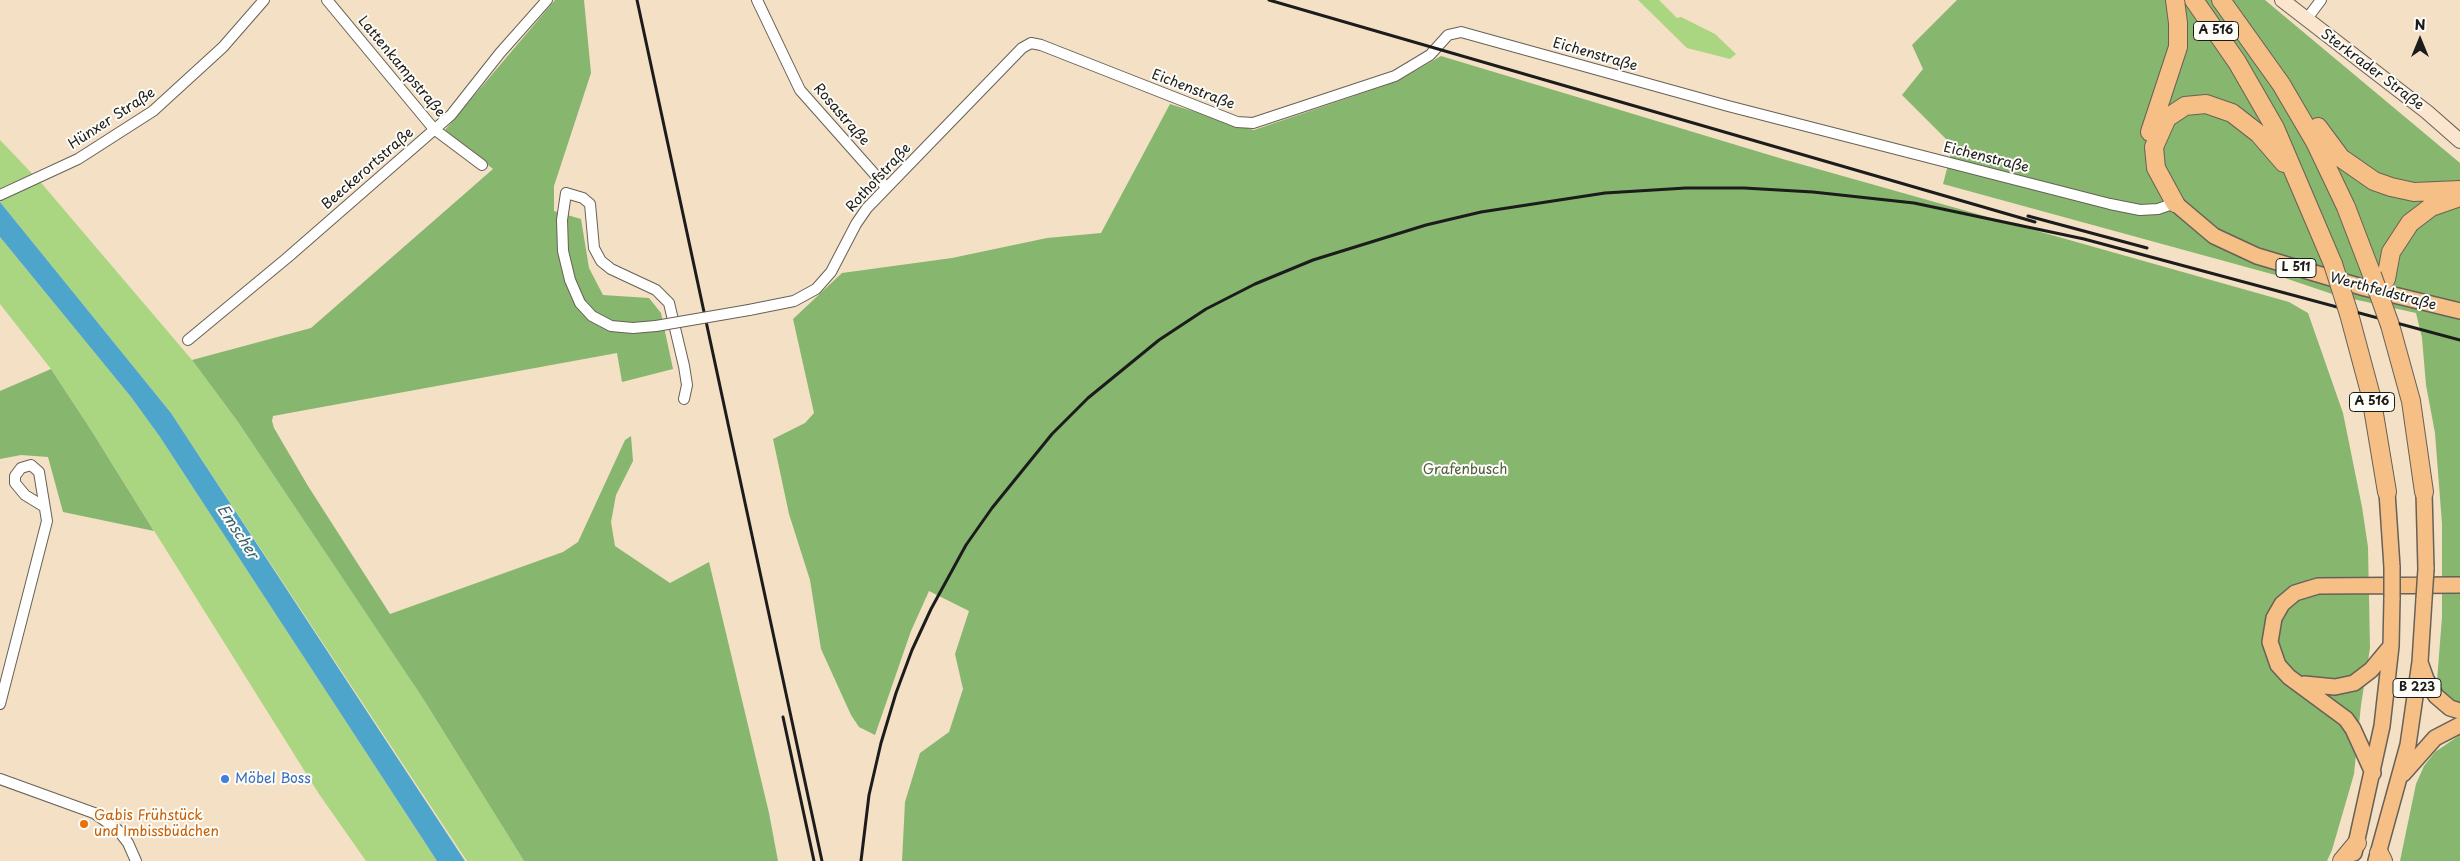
<!DOCTYPE html>
<meta charset="utf-8">
<style>
body{margin:0}
#map{position:relative;width:2460px;height:861px;overflow:hidden;background:#f3e0c5;font-family:"Playpen Sans",sans-serif}
canvas{display:block}
.north{position:absolute;left:2395px;top:15px;width:50px;height:50px;-webkit-text-stroke:4px #fdfcf7;paint-order:stroke;rotate:0deg;font-size:14px;font-weight:700;line-height:20px;text-align:center;color:#1c1c1c}
.north::after{content:'';display:block;margin:auto;width:18px;height:22px;background:#1c1c1c;clip-path:polygon(50% 0,100% 100%,50% 72%,0 100%)}
</style>
<div id="map">
<canvas width="2460" height="861"></canvas>
<div class="north">N</div>
</div>
<script>
const ctx = document.querySelector('canvas').getContext('2d');
ctx.lineJoin = 'round';
function paint(path, color) { ctx.fillStyle = color; ctx.fill(path, 'evenodd'); }
const toPath = rows => new Path2D(rows.map(r => 'M' + r).join(''));
function trace(path, color, width, dash) { ctx.strokeStyle = color; ctx.lineWidth = width; ctx.lineCap = dash ? 'butt' : 'round'; ctx.setLineDash(dash || []); ctx.stroke(path); }
function drawText(font, color, halo, rows, align = 'center') {
  ctx.font = font + ' "Playpen Sans",sans-serif'; ctx.lineWidth = 4; ctx.setLineDash([]); ctx.textBaseline = 'middle'; ctx.strokeStyle = halo; ctx.fillStyle = color; for (const [text, x, y, turn = 0] of rows) {
    ctx.save(); ctx.translate(x, y); ctx.rotate((+turn || 0) * Math.PI / 180); ctx.textAlign = isNaN(turn) ? turn : align; if (halo) ctx.strokeText(text, 0, 0); ctx.fillText(text, 0, 0); ctx.restore();
  }
}
paint(toPath([
 [1638,0,1659,0,1677,18,1681,17,1715,34,1736,54,1730,59,1687,48],
 [0,140,43,185,192,360,238,422,422,697,524,861,467,861,171,413,0,202],
 [0,237,131,397,160,437,437,861,366,861,319,794,91,430,51,369,0,304]
]), '#aad581');
paint(toPath([
 [555,0,584,0,591,73,554,186,554,211,581,219,589,268,603,295,649,298,661,313,673,369,622,382,617,353,273,416,272,421,274,428,308,486,390,614,563,552,578,542,625,440,631,436,633,461,616,495,611,522,615,546,670,583,709,562,769,813,778,861,524,861,422,697,238,422,192,360,311,328,493,169,445,130],
 [1957,0,2265,0,2460,163,2460,704,2446,698,2437,681,2442,617,2442,524,2435,433,2426,385,2422,338,2416,313,2335,295,2279,276,1943,184,1953,146,1902,95,1923,69,1912,45],
 [1441,56,1786,160,2289,302,2308,313,2343,413,2362,507,2368,547,2370,648,2361,705,2354,774,2332,850,2327,861,902,861,905,802,920,753,949,732,963,689,955,654,969,611,929,591,911,631,875,735,859,727,851,715,821,649,810,580,789,514,773,439,805,423,814,413,793,319,842,273,952,258,1047,238,1101,233,1170,104,1254,130,1398,81],
 [51,369,91,430,154,531,63,512,48,457,21,455,0,459,0,391],
 [2460,735,2460,861,2400,861,2416,784,2424,766,2435,752]
]), '#87b66f');
paint(toPath([
 [0,202,171,413,465,861,437,861,160,437,131,397,0,237]
]), '#4ea5cb');
const street = toPath([
 [327,0,434,129,482,165],
 [757,0,800,90,886,187],
 [2306,20,2321,0],
 [0,195,78,159,153,111,223,47,264,0],
 [749,310,794,301,816,289,831,272,856,224,867,208,1022,48,1031,43,1041,45,1237,122,1253,123,1395,76,1430,55,1448,35,1461,32,1728,106,2110,204,2140,210,2158,209,2175,203],
 [656,326,633,328,611,326,592,316,580,303,570,280,563,251,562,220,566,193,583,198,590,204,594,248,601,261,611,269,656,290,669,303,684,366,687,385,684,399],
 [188,340,287,258,451,115,500,53,547,0],
 [0,704,47,521,39,472,31,465,21,468,15,476,15,483,25,495,43,506],
 [0,779,94,813,118,830,128,843,136,861]
]);
const secondary = toPath([
 [2282,0,2427,112,2460,141]
]);
const primary = toPath([
 [2175,203,2214,236,2257,256,2365,288,2460,311],
 [2387,492,2392,567],
 [2424,492,2426,569],
 [2421,665,2426,679,2436,696,2450,708,2460,711],
 [2304,684,2335,687,2354,683,2371,670,2391,646],
 [2373,773,2353,729,2346,719,2289,677,2278,665,2270,642,2274,618,2282,604,2295,593,2318,586,2460,585],
 [2403,774,2435,738,2460,725],
 [2354,853,2382,726,2391,646,2392,598],
 [2376,861,2408,745,2420,662,2424,599]
]);
const highway = toPath([
 [2194,0,2237,62,2275,128,2333,264],
 [2221,0,2281,84,2315,142,2346,207,2372,275],
 [2318,127,2341,158,2374,181,2391,187,2414,192,2460,190],
 [2150,132,2178,47,2178,23,2175,0],
 [2175,203,2156,168,2154,147,2167,118,2185,106,2206,104,2232,113,2259,134,2284,163],
 [2386,279,2391,252,2410,223,2431,207,2457,198],
 [2349,314,2371,396,2387,492],
 [2390,325,2411,401,2424,492],
 [2379,853,2383,861],
 [2342,861,2357,843]
]);
trace(street, '#676157', 12);
trace(secondary, '#676157', 16);
trace(primary, '#676157', 18);
trace(highway, '#676157', 20);
trace(street, '#fff', 10);
trace(secondary, '#fbe5cf', 14);
trace(primary, '#f5bf86', 15);
trace(highway, '#f5bf86', 18);
trace(toPath([
 [637,0,822,861],
 [1269,0,2035,222],
 [2028,216,2147,248],
 [783,717,814,861],
 [861,861,869,795,881,743,896,693,912,650,931,609,966,545,992,508,1052,434,1088,398,1159,340,1206,309,1255,284,1313,260,1426,225,1481,212,1605,193,1686,188,1744,188,1813,192,1914,203,2084,239,2460,340]
]), '#1c1c1c', 3);
const streetBridge = toPath([
 [656,326,749,310]
]);
const primaryBridge = toPath([
 [2392,598,2392,567],
 [2424,599,2426,569]
]);
const highwayBridge = toPath([
 [2333,264,2349,314],
 [2372,275,2390,325]
]);
trace(streetBridge, '#676157', 12, []);
trace(primaryBridge, '#676157', 18, []);
trace(highwayBridge, '#676157', 20, []);
trace(streetBridge, '#fff', 10);
trace(primaryBridge, '#f5bf86', 15);
trace(highwayBridge, '#f5bf86', 18);
for (const [x, y, r, color] of [
 [225,779,5,"#3f7fe0"],
 [84,824,5,"#e8710a"]
]) { const dot = new Path2D(); dot.arc(x, y, r, 0, 2 * Math.PI); ctx.fillStyle = color; ctx.fill(dot); trace(dot, '#fdfcf7', 2); }
for (const [x, y, w] of [
 [2216,31,45],
 [2296,268,40],
 [2372,402,45],
 [2417,688,48]
]) { const box = new Path2D(); box.roundRect(x - w / 2, y - 9.5, w, 19, 4); ctx.fillStyle = '#fdfcf7'; ctx.fill(box); trace(box, '#1c1c1c', 1); }
drawText('bold 12px', '#1c1c1c', null, [
 ["A 516",2216,31],
 ["L 511",2296,268],
 ["A 516",2372,402],
 ["B 223",2417,688]
]);
drawText('14px', '#1c1c1c', '#fdfcf7', [
 ["Eichenstraße",1595,55,16],
 ["Lattenkampstraße",401,67,50],
 ["Sterkrader Straße",2372,70,37],
 ["Eichenstraße",1193,90,21],
 ["Rosastraße",841,115,49],
 ["Hünxer Straße",112,119,-33],
 ["Eichenstraße",1986,158,14],
 ["Beeckerortstraße",368,169,-41],
 ["Rothofstraße",879,178,-47],
 ["Werthfeldstraße",2383,292,15]
]);
drawText('14px', '#4e5d3f', '#fdfcf7', [
 ["Grafenbusch",1465,470]
]);
drawText('14px', '#366cbe', '#fdfcf7', [
 ["Möbel Boss",235,779]
], 'left');
drawText('14px', '#c56008', '#fdfcf7', [
 ["Gabis Frühstück",94,816],
 ["und Imbissbüdchen",94,832]
], 'left');
drawText('italic 15px', '#356074', '#fdfcf7', [
 ["Emscher",237,532,57]
]);
</script>
